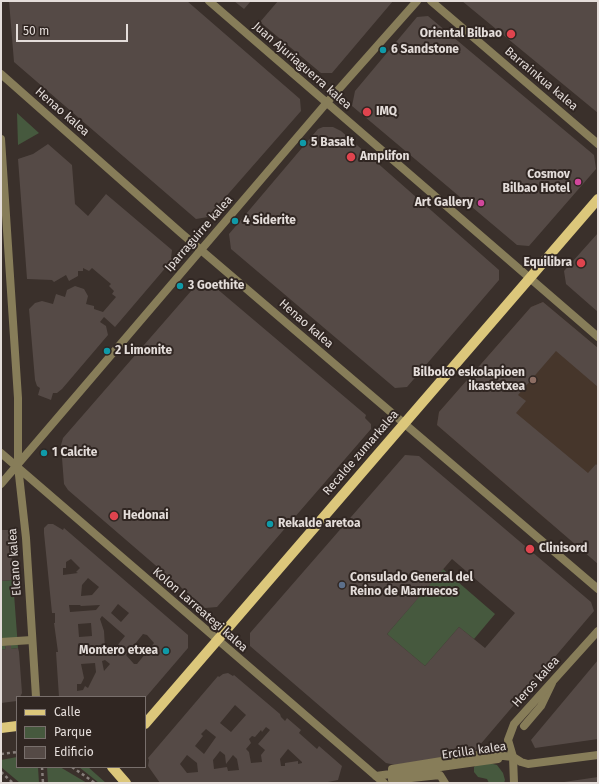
<!DOCTYPE html>
<style>
body{margin:0}
#map{position:relative;width:599px;height:784px;overflow:hidden;background:#3a302b;font-family:"Fira Sans",sans-serif}
canvas{display:block}
.frame{position:absolute;inset:0;border:2px solid #e4ddda;pointer-events:none}
.legend{position:absolute;left:16px;top:696px;width:130px;height:72px;box-sizing:border-box;background:#302622;border:1px solid #786f6c;margin:0;padding:5px 7px;list-style:none;font-size:12px;color:#e4ddda}
.legend li{display:flex;align-items:center;gap:8px;height:20px}
.legend b{width:20px;border:1px solid #786f6c}
.scale{position:absolute;left:16px;top:24px;width:112px;height:18px;box-sizing:border-box;border:2px solid #e4ddda;border-top:0;padding-left:5px;font-size:12px;line-height:14px;white-space:nowrap;color:#e4ddda;-webkit-text-stroke:3px #302622;paint-order:stroke}
</style>
<div id="map">
<canvas width="599" height="784"></canvas>
<div class="frame"></div>
<ul class="legend">
<li><b style="height:5px;background:#dcc77b"></b>Calle</li>
<li><b style="height:11px;background:#46593e"></b>Parque</li>
<li><b style="height:11px;background:#554a46"></b>Edificio</li>
</ul>
<div class="scale">50 m</div>
</div>
<script>
const ctx = document.querySelector('canvas').getContext('2d');
ctx.lineJoin = 'round';
function paint(path, color) { ctx.fillStyle = color; ctx.fill(path, 'evenodd'); }
const toPath = rows => new Path2D(rows.map(r => 'M' + r).join(''));
function trace(path, color, width, dash) { ctx.strokeStyle = color; ctx.lineWidth = width; ctx.lineCap = dash ? 'butt' : 'round'; ctx.setLineDash(dash || []); ctx.stroke(path); }
function drawText(font, color, halo, rows, align = 'center') {
  ctx.font = font + ' "Fira Sans",sans-serif'; ctx.lineWidth = 4; ctx.setLineDash([]); ctx.textBaseline = 'middle'; ctx.strokeStyle = halo; ctx.fillStyle = color; for (const [text, x, y, turn = 0] of rows) {
    ctx.save(); ctx.translate(x, y); ctx.rotate((+turn || 0) * Math.PI / 180); ctx.textAlign = isNaN(turn) ? turn : align; if (halo) ctx.strokeText(text, 0, 0); ctx.fillText(text, 0, 0); ctx.restore();
  }
}
paint(toPath([
 [543,302,598,348,598,466,596,464,549,522,437,425,439,412,531,307]
]), '#46362b');
paint(toPath([
 [17,113,39,133,18,145],
 [443,569,495,614,474,639,459,627,425,666,387,634],
 [13,580,18,648,11,649,11,645,5,646,6,649,1,650,1,653,1,581],
 [17,757,17,767,38,767,39,783,20,783,1,767,1,760],
 [479,763,489,763,497,765,503,773,505,780,504,783,489,783,487,779,478,777,474,772,474,767],
 [47,767,60,767,87,783,48,783],
 [79,767,88,767,106,783,99,783]
]), '#46593e');
paint(toPath([
 [9,1,187,1,300,99,301,111,208,217,196,219,14,62],
 [234,1,251,1,244,9],
 [278,1,393,1,332,73,321,73,260,22],
 [462,1,598,1,598,113],
 [428,16,594,155,596,169,529,246,517,245,352,106,355,91,417,17],
 [323,127,333,127,341,131,499,270,499,280,407,387,395,388,231,249,229,234,318,129],
 [48,144,72,165,75,204,88,216,106,194,172,250,171,258,173,259,115,327,104,317,100,322,106,326,108,335,62,389,57,393,53,393,51,400,38,395,40,388,37,386,35,380,29,309,35,303,42,301,53,304,56,294,65,297,67,290,75,286,84,289,88,296,86,304,94,306,94,309,103,312,116,297,112,294,114,291,109,286,111,284,92,268,89,271,83,268,83,271,78,271,78,276,69,281,66,275,54,282,52,280,27,279,18,159,33,154],
 [598,233,598,312,566,284,564,271],
 [209,282,366,415,365,418,371,424,371,429,217,607,205,608,68,490,64,484,61,445,63,438,198,283],
 [543,302,598,348,598,387,556,351,518,395,526,401,516,413,588,473,596,464,598,466,598,564,437,425,439,412,531,307],
 [405,455,419,456,591,602,594,611,473,753,395,765,386,763,250,646,250,633],
 [452,559,515,613,485,648,459,627,425,666,387,634],
 [48,524,53,524,63,530,64,528,188,635,188,648,146,697,59,697,56,652,58,652,54,623,55,623,55,613,52,613,44,533,44,528],
 [71,559,80,568,76,572,78,573,63,575,63,568,66,568,66,562],
 [88,578,99,587,92,595,81,596,82,585],
 [118,604,129,613,121,622,111,613],
 [69,605,80,605,81,606,100,605,96,610,70,612],
 [102,616,125,636,116,647,105,648,104,631,100,619],
 [91,623,92,636,79,637,78,624],
 [143,634,147,635,154,643,137,664,134,664,126,655],
 [105,660,110,664,104,671,102,661],
 [95,663,96,672,88,688,85,686,83,690,77,691,77,684,81,684,84,678,81,664],
 [1,530,10,530,13,580,1,581],
 [11,645,11,649,18,648,19,652,22,693,20,697,17,697,17,701,1,703,1,650,6,649,5,646],
 [598,660,598,739,535,748,531,740],
 [228,673,233,676,234,675,280,714,281,717,285,721,287,718,301,730,299,733,317,749,319,746,342,766,338,780,323,783,160,783,148,766,149,760,148,758,218,676,219,677,223,674],
 [235,705,246,715,231,732,220,723],
 [266,727,270,730,258,744,265,750,261,755,262,762,251,763,249,752,246,749,251,743,249,739,252,736,255,737,261,730,262,732],
 [206,729,216,737,204,754,195,746,203,736,201,734],
 [288,749,302,762,302,763,298,764,298,761,285,763,285,766,281,766,280,759],
 [220,751,225,755,226,764,233,755,237,759,239,770,228,771,227,767,214,769,213,760],
 [187,755,197,763,198,772,187,773,180,764],
 [598,777,598,783,564,783,564,782]
]), '#554a46');
trace(toPath([
 [1,754,17,752],
 [42,767,43,783],
 [72,767,95,783],
 [1,772,13,783]
]), '#877f7b', 2.5, [3, 3]);
trace(toPath([
 [1,642,32,640],
 [524,726,541,706,552,683]
]), '#877d59', 8);
trace(toPath([
 [376,776,498,759],
 [445,783,440,775,392,780,392,769,485,754,513,757,514,783]
]), '#877d59', 8);
trace(toPath([
 [209,1,598,337],
 [431,1,598,144],
 [1,74,181,233,598,589],
 [1,139,18,398,18,466,26,538,36,697],
 [1,453,384,783],
 [1,484,323,107,417,1],
 [598,631,514,724,508,740,513,757,521,762,528,764,598,755]
]), '#877d59', 8);
trace(toPath([
 [145,724,598,199],
 [1,728,17,726],
 [112,767,126,783]
]), '#dcc77b', 10);
for (const [x, y, r, color] of [
 [511,34,5,"#e0444e"],
 [383,50,4,"#0f9aa8"],
 [367,112,5,"#e0444e"],
 [303,143,4,"#0f9aa8"],
 [351,157,5,"#e0444e"],
 [578,182,4,"#d1479c"],
 [481,203,4,"#d1479c"],
 [235,221,4,"#0f9aa8"],
 [581,263,5,"#e0444e"],
 [180,286,4,"#0f9aa8"],
 [107,351,4,"#0f9aa8"],
 [533,380,4,"#8d6e63"],
 [44,453,4,"#0f9aa8"],
 [114,516,5,"#e0444e"],
 [270,524,4,"#0f9aa8"],
 [530,549,5,"#e0444e"],
 [342,585,4,"#5c6f8a"],
 [166,651,4,"#0f9aa8"]
]) { const dot = new Path2D(); dot.arc(x, y, r, 0, 2 * Math.PI); ctx.fillStyle = color; ctx.fill(dot); trace(dot, '#302622', 1.5); }
drawText('bold 12px', '#e4ddda', '#302622', [
 ["Oriental Bilbao",502,34,"right"],
 ["6 Sandstone",391,50],
 ["IMQ",376,112],
 ["5 Basalt",311,143],
 ["Amplifon",360,157],
 ["Cosmov",570,175,"right"],
 ["Bilbao Hotel",570,189,"right"],
 ["Art Gallery",473,203,"right"],
 ["4 Siderite",243,221],
 ["Equilibra",572,263,"right"],
 ["3 Goethite",188,286],
 ["2 Limonite",115,351],
 ["Bilboko eskolapioen",525,373,"right"],
 ["ikastetxea",525,387,"right"],
 ["1 Calcite",52,453],
 ["Hedonai",123,516],
 ["Rekalde aretoa",278,524],
 ["Clinisord",539,549],
 ["Consulado General del",350,578],
 ["Reino de Marruecos",350,592],
 ["Montero etxea",158,651,"right"]
], 'left');
drawText('12px', '#e4ddda', '#302622', [
 ["Juan Ajuriaguerra kalea",302,66,41],
 ["Barrainkua kalea",541,79,40],
 ["Henao kalea",62,112,41],
 ["Iparraguirre kalea",199,234,-49],
 ["Henao kalea",306,324,41],
 ["Recalde zumarkalea",361,453,-49],
 ["Elcano kalea",15,562,-94],
 ["Kolon Larreategi kalea",200,610,41],
 ["Heros kalea",536,682,-48],
 ["Ercilla kalea",474,751,-8]
]);
</script>
